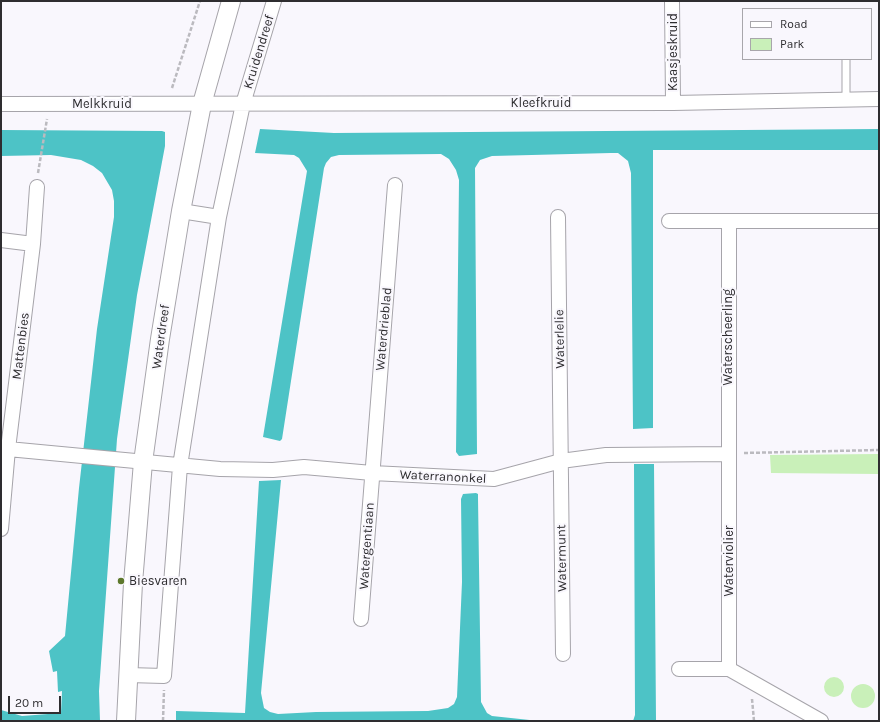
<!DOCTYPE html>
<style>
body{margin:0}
#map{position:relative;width:880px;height:722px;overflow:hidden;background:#f9f7fd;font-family:Karla,sans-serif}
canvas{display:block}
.frame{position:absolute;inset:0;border:2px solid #2e2d30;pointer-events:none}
.legend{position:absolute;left:742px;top:8px;width:130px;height:52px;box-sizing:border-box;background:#f9f7fd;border:1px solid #a8a6ab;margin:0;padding:5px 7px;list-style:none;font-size:12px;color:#2e2d30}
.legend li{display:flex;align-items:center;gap:8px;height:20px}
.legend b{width:20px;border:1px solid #a8a6ab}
.scale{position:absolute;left:8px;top:696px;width:53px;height:18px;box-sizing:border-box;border:2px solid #2e2d30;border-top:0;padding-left:5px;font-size:12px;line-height:14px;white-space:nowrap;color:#2e2d30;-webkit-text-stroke:3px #f9f7fd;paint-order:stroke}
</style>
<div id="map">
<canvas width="880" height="722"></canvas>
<div class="frame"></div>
<ul class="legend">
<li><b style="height:5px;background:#fff"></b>Road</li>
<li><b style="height:11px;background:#c9f0b9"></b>Park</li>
</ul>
<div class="scale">20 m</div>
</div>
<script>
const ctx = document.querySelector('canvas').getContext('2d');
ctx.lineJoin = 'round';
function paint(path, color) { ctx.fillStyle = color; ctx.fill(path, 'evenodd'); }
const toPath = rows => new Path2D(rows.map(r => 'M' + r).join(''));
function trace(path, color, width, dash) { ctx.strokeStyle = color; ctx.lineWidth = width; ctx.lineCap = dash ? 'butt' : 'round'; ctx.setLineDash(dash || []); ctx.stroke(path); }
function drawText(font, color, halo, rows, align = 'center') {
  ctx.font = font + ' Karla,sans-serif'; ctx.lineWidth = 4; ctx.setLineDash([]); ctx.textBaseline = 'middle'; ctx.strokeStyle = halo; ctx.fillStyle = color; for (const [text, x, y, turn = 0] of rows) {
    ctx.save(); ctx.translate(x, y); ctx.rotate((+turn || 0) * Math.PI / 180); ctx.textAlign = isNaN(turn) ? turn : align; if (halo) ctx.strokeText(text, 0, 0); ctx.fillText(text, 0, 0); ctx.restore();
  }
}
paint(toPath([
 [878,454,878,474,771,473,770,455],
 '824 687a10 10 0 1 1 20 0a10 10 0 1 1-20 0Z',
 '851 696a12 12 0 1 1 24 0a12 12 0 1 1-24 0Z'
]), '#c9f0b9');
paint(toPath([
 [260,129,334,133,879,129,879,150,653,150,653,428,633,429,631,173,628,161,618,153,611,153,492,156,480,160,475,168,477,454,459,456,456,452,459,180,456,170,449,159,441,154,339,155,331,157,326,163,324,168,282,439,280,441,263,437,307,171,299,158,294,155,255,153],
 [1,130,162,131,165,132,165,146,137,295,117,439,99,691,100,721,1,721,1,710,22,716,61,713,62,691,58,692,57,671,53,672,49,651,65,636,79,488,97,329,114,217,114,201,112,190,102,173,93,166,81,160,51,155,1,156],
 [634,464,654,464,656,721,633,721,635,715],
 [281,480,261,693,264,708,270,712,278,714,316,712,428,711,448,708,454,704,457,697,462,582,461,499,463,494,476,493,478,494,478,498,481,702,487,713,492,716,539,721,176,721,176,711,245,713,259,481]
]), '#4dc3c6');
const service = toPath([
 [846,59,846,99]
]);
const minor = toPath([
 [672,1,673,103],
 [1,104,673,103,879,99],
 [181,211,219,217],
 [558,217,563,654],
 [669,221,729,221],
 [1,240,33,244],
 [8,449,220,469,273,470,304,467,372,473,494,479,561,461,606,455,728,454],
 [1,529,8,449,33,244,37,187],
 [361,619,395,185],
 [679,669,729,669],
 [128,675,164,676,180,466,219,217,243,104,274,1],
 [821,721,729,669,729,221,879,221]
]);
const tertiary = toPath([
 [126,721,133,583,143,462,160,339,181,211,202,104,231,1]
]);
trace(service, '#a6a4aa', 9);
trace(minor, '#a6a4aa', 16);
trace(tertiary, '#a6a4aa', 20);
trace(toPath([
 [172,88,200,1],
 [38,173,47,119],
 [744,453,879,450],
 [752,699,754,721],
 [163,721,164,690]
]), '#bbbabf', 2.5, [4, 2]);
trace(service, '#fff', 7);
trace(minor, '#fff', 14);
trace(tertiary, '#fff', 18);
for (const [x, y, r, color] of [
 [121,581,4,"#5d782c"]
]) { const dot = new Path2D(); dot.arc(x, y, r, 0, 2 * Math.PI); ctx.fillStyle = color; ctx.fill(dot); trace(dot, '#f9f7fd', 1.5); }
drawText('13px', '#2e2d30', '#f9f7fd', [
 ["Kruidendreef",259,52,-73],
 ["Kaasjeskruid",673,52,-90],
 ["Kleefkruid",541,103],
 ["Melkkruid",102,104],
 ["Waterdrieblad",384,329,-85],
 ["Waterdreef",161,337,-82],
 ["Waterscheerling",728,337,-90],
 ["Waterlelie",560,339,-91],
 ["Mattenbies",21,346,-83],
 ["Waterranonkel",443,477,3],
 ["Watergentiaan",367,546,-86],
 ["Watermunt",562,558,-91],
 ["Waterviolier",729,561,-90]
]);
drawText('13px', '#2e2d30', '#f9f7fd', [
 ["Biesvaren",129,581]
], 'left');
</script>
